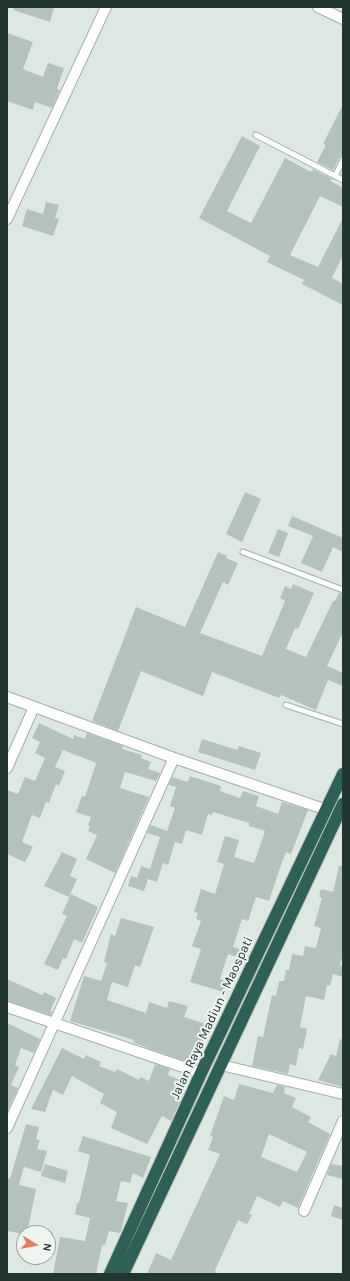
<!DOCTYPE html>
<style>
body{margin:0}
#map{position:relative;width:350px;height:1281px;overflow:hidden;background:#dee8e3;font-family:Karla,sans-serif}
canvas{display:block}
.frame{position:absolute;inset:0;border:8px solid #213630;pointer-events:none}
.north{position:absolute;left:16px;top:1225px;width:40px;height:40px;box-sizing:border-box;background:#eef5f1;border:1px solid #9ca9a4;border-radius:50%;rotate:101deg;font-size:11px;font-weight:700;line-height:16px;text-align:center;color:#213630}
.north::after{content:'';display:block;margin:auto;width:14px;height:18px;background:#e77b5d;clip-path:polygon(50% 0,100% 100%,50% 72%,0 100%)}
</style>
<div id="map">
<canvas width="350" height="1281"></canvas>
<div class="frame"></div>
<div class="north">N</div>
</div>
<script>
const ctx = document.querySelector('canvas').getContext('2d');
ctx.lineJoin = 'round';
function paint(path, color) { ctx.fillStyle = color; ctx.fill(path, 'evenodd'); }
const toPath = rows => new Path2D(rows.map(r => 'M' + r).join(''));
function trace(path, color, width, dash) { ctx.strokeStyle = color; ctx.lineWidth = width; ctx.lineCap = dash ? 'butt' : 'round'; ctx.setLineDash(dash || []); ctx.stroke(path); }
function drawText(font, color, halo, rows, align = 'center') {
  ctx.font = font + ' Karla,sans-serif'; ctx.lineWidth = 4; ctx.setLineDash([]); ctx.textBaseline = 'middle'; ctx.strokeStyle = halo; ctx.fillStyle = color; for (const [text, x, y, turn = 0] of rows) {
    ctx.save(); ctx.translate(x, y); ctx.rotate((+turn || 0) * Math.PI / 180); ctx.textAlign = isNaN(turn) ? turn : align; if (halo) ctx.strokeText(text, 0, 0); ctx.fillText(text, 0, 0); ctx.restore();
  }
}
paint(toPath([
 [14,7,54,7,50,22,13,10],
 [7,33,33,42,23,69,43,77,48,63,64,68,57,89,60,90,52,108,35,102,33,110,7,101],
 [343,104,343,156,339,158,333,170,317,162,326,145,323,144],
 [242,136,260,146,227,211,251,223,285,158,311,172,313,169,332,179,330,181,343,188,343,207,320,196,290,255,318,267,343,218,343,255,332,278,343,284,343,305,302,284,304,280,267,262,270,256,199,218],
 [46,202,59,205,55,218,59,219,53,236,22,226,27,209,43,214],
 [245,492,261,499,242,542,226,534],
 [292,516,343,538,343,552,333,547,322,572,301,563,313,536,288,526],
 [278,529,288,533,279,557,268,553],
 [218,552,227,556,226,558,238,563,228,585,223,582,200,633,262,656,285,601,280,598,285,586,291,589,293,584,314,593,298,629,295,628,286,649,306,657,333,601,335,601,339,593,343,594,343,632,327,666,343,673,343,686,328,680,316,710,281,695,279,698,212,672,203,696,141,671,118,731,92,721,136,607,185,627],
 [39,723,73,739,74,735,85,739,87,733,123,746,122,749,142,755,141,758,151,762,148,769,160,773,156,781,125,772,120,788,149,797,115,873,86,859,97,835,88,831,90,826,88,825,91,817,76,812,82,796,85,797,96,763,63,750,55,767,65,771,59,786,56,784,49,803,46,802,40,818,32,815,22,842,33,847,25,862,7,854,7,790,18,794,25,777,35,781,45,758,35,753,40,742,32,738],
 [202,739,237,750,239,746,261,753,255,770,198,752],
 [190,776,221,786,220,791,240,798,243,791,259,796,256,806,278,814,282,802,308,810,291,854,286,852,281,865,269,901,256,897,248,921,242,919,233,947,240,949,237,957,228,954,220,979,228,982,224,992,190,982,201,949,192,946,201,921,196,919,198,913,194,912,201,889,215,894,224,864,217,862,225,836,239,840,234,857,254,863,265,831,249,826,249,823,213,812,212,815,208,814,202,835,186,830,182,844,175,842,168,865,163,863,157,882,148,879,144,891,128,886,131,876,137,878,141,866,150,869,160,837,147,833,151,825,167,831,175,808,170,806,176,787,169,785,172,777,188,782],
 [62,852,77,859,70,876,77,879,69,897,44,886],
 [339,866,343,866,343,952,340,966,343,966,343,977,333,974,330,986,327,985,324,1000,306,996,300,1027,307,1029,303,1049,299,1048,296,1066,290,1064,288,1074,252,1066,258,1036,263,1037,272,995,276,996,279,981,284,981,286,970,289,970,292,954,303,956,305,946,316,948,321,928,314,926,322,898,319,897,321,889,333,892],
 [71,894,98,907,82,943,74,939,66,959,63,958,58,970,44,964,67,916,62,914],
 [121,918,154,927,140,967,135,965,128,987,112,982,107,1000,146,1013,149,1002,167,1008,169,1001,188,1006,184,1017,209,1025,194,1064,150,1049,133,1042,134,1040,70,1021,84,976,101,981,107,963,104,962,111,934,115,936],
 [7,979,42,995,44,992,56,998,50,1011,52,1012,51,1015,7,1001],
 [7,1023,40,1039,34,1053,21,1048,15,1065,19,1067,11,1085,18,1088,7,1112],
 [340,1039,343,1040,343,1087,318,1080,331,1054,336,1056],
 [62,1048,84,1059,86,1055,101,1062,99,1066,115,1072,117,1069,139,1080,140,1077,149,1081,155,1064,170,1069,168,1075,184,1082,179,1096,182,1097,171,1121,162,1116,147,1144,111,1128,117,1112,100,1103,104,1094,72,1076,63,1095,53,1090,45,1112,31,1109],
 [239,1084,273,1093,277,1085,285,1087,284,1093,296,1098,292,1107,311,1117,308,1122,330,1134,298,1208,283,1201,280,1207,257,1196,249,1214,252,1215,247,1224,238,1220,215,1270,217,1274,147,1274,156,1253,171,1260,220,1154,208,1150,213,1137,210,1136,224,1096,234,1100],
 [269,1134,307,1152,297,1172,261,1157],
 [26,1124,39,1127,36,1139,40,1140,37,1149,47,1151,41,1172,24,1167,19,1185,36,1189,27,1233,24,1234,7,1231,7,1178,10,1179],
 [83,1136,151,1157,143,1178,133,1173,130,1183,121,1181,116,1201,128,1203,121,1231,120,1233,109,1231,105,1245,102,1245,96,1274,53,1274,60,1237,85,1241,90,1218,75,1214,77,1203,79,1203,90,1155,78,1151],
 [45,1164,68,1171,65,1183,41,1176],
 [331,1164,343,1166,343,1179,327,1175],
 [334,1205,343,1208,343,1220,331,1216]
]), '#b3c3bc');
const lane = toPath([
 [256,135,343,180],
 [335,176,343,160],
 [243,552,343,590],
 [286,705,343,724]
]);
const street = toPath([
 [318,7,343,19],
 [7,219,106,7],
 [7,697,174,758,327,810],
 [7,768,34,707],
 [7,1007,201,1073],
 [221,1065,343,1094],
 [7,1128,174,758],
 [304,1211,343,1121]
]);
const highway = toPath([
 [110,1274,201,1073,343,774],
 [123,1274,343,804]
]);
trace(lane, '#a2afaa', 7);
trace(street, '#a2afaa', 12);
trace(highway, '#bcc3c1', 14);
trace(lane, '#fff', 5);
trace(street, '#fff', 10);
trace(highway, '#2f6055', 12);
drawText('13px', '#213630', '#eef5f1', [
 ["Jalan Raya Madiun - Maospati",212,1018,-65]
]);
</script>
